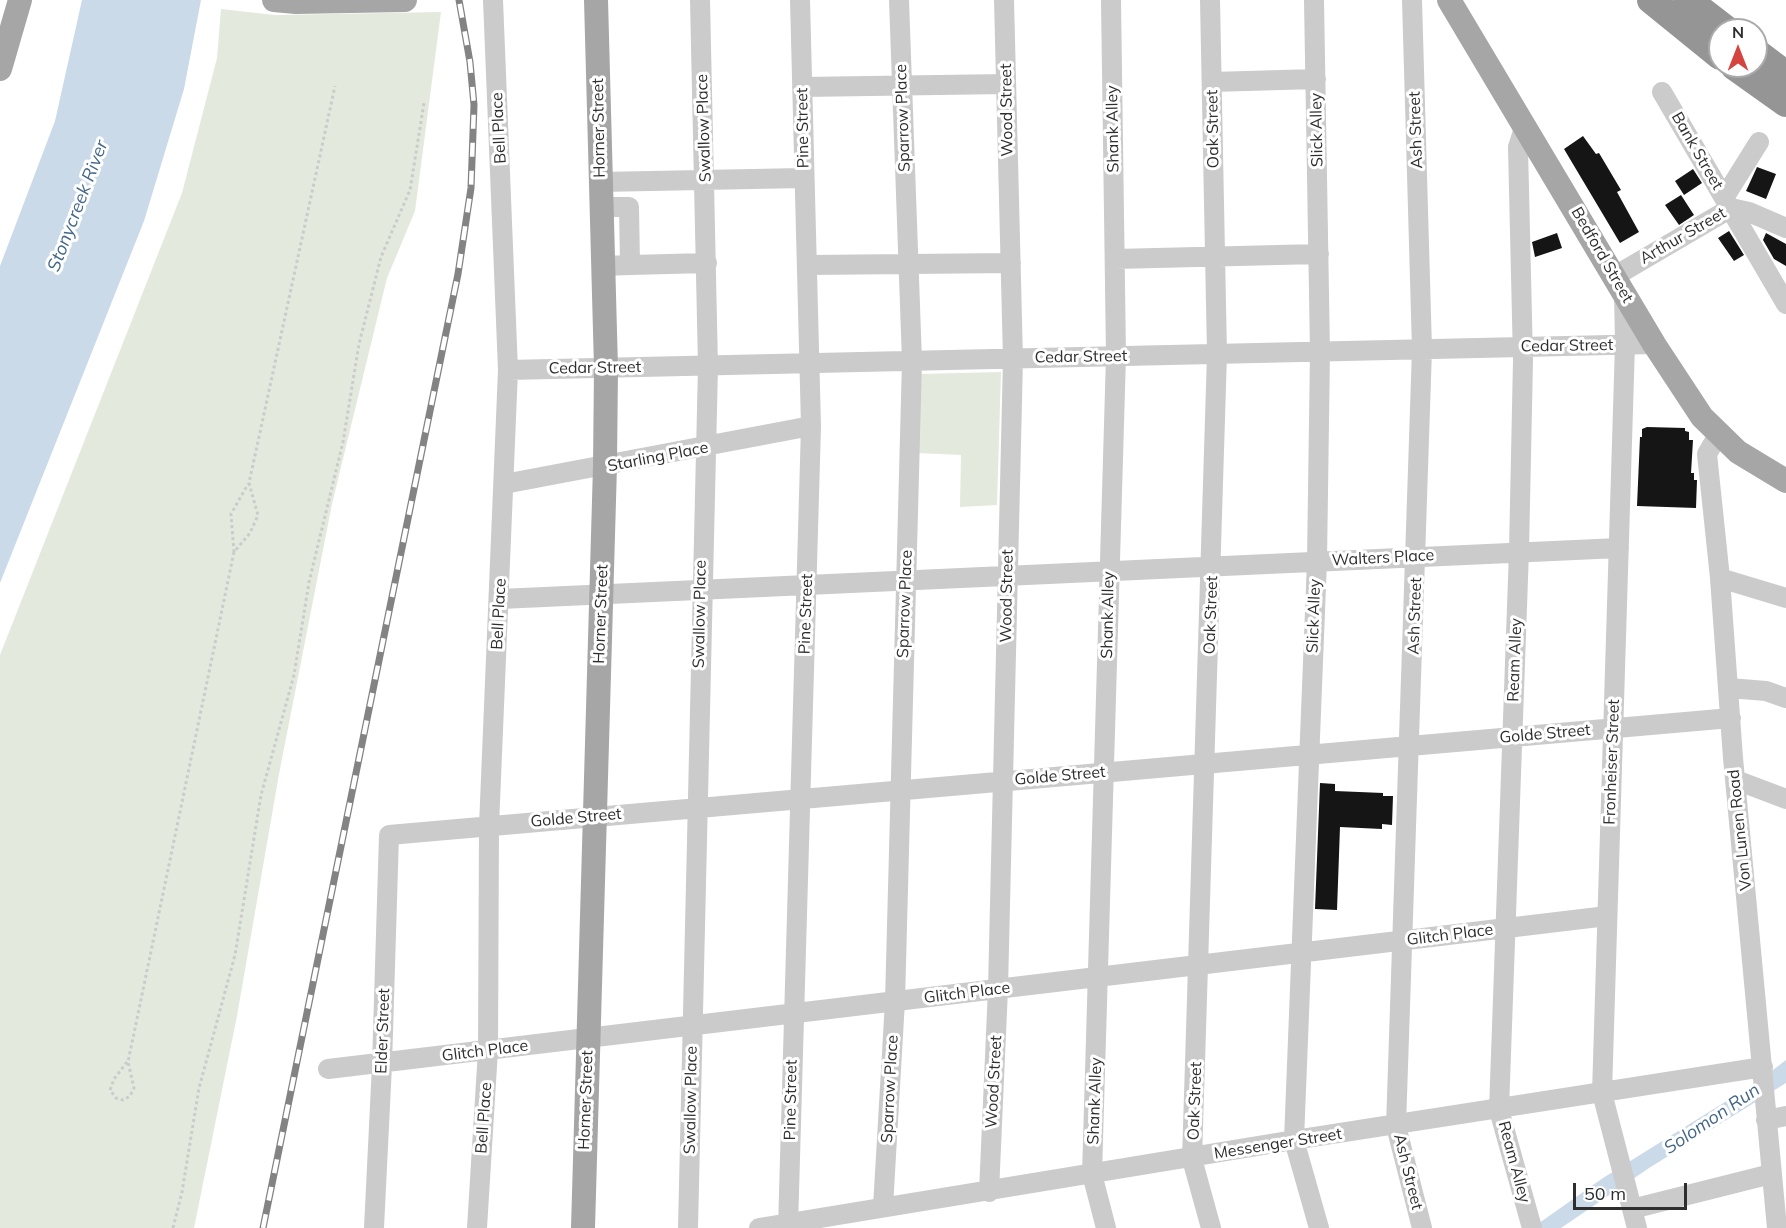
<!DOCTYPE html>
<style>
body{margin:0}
#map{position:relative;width:1786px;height:1228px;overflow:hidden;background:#fff;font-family:Mulish,sans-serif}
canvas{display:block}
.north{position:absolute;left:1708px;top:18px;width:60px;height:60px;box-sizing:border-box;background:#fff;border:2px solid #ababab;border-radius:50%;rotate:0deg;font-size:16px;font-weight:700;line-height:24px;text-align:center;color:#2e2e2e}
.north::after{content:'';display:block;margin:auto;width:21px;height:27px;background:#d64440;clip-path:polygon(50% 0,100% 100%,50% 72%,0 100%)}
.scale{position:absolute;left:1573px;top:1183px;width:114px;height:27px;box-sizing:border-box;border:3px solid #2e2e2e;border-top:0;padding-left:8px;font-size:18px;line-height:21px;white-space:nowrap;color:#2e2e2e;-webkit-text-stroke:4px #fff;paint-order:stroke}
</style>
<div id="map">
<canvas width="1786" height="1228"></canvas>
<div class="north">N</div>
<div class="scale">50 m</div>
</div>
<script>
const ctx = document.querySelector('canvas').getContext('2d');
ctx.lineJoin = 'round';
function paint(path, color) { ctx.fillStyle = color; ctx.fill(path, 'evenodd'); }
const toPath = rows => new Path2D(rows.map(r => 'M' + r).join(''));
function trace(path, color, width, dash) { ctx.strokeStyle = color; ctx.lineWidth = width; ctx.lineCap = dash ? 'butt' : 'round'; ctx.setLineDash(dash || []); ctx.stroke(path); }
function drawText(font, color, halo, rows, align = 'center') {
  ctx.font = font + ' Mulish,sans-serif'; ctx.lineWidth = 6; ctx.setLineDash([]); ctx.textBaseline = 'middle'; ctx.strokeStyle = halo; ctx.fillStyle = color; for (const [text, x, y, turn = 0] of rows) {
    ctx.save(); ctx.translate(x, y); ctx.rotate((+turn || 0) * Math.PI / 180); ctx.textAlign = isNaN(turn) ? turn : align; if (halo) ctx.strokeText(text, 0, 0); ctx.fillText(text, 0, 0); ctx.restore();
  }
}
paint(toPath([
 [221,9,275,15,441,12,415,211,387,278,332,504,279,774,237,1016,194,1228,0,1228,0,655,182,193,217,58],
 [1001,372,997,505,960,507,961,455,917,453,918,374]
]), '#e3eadd');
paint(toPath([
 [82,0,201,0,184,89,144,221,0,583,0,266,55,121],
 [1786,1060,1786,1083,1649,1168,1561,1228,1532,1228,1603,1178,1757,1082]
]), '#cbdae8');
paint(toPath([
 [1583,136,1596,154,1599,153,1621,190,1617,192,1639,232,1620,243,1564,149],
 [1757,167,1776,174,1766,199,1746,191],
 [1693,169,1702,183,1684,195,1675,181],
 [1681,195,1694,215,1679,225,1665,205],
 [1729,231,1744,255,1734,261,1718,238],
 [1557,233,1562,248,1535,257,1532,242],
 [1766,233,1786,244,1786,266,1774,259,1763,240],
 [1647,427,1685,428,1685,431,1689,432,1689,440,1693,440,1691,473,1694,473,1694,480,1697,480,1696,508,1637,506,1640,437,1642,437,1642,429],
 [1320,783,1335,784,1335,791,1383,793,1383,796,1393,796,1392,825,1382,824,1382,829,1340,827,1337,910,1315,909]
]), '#151515');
trace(toPath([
 [234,552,231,514,248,484],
 [127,1062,114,1079,110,1090,116,1098,123,1100,130,1096,134,1088,128,1062,234,552,250,533,258,515,249,483,335,86],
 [173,1228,182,1192,199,1088,235,955,261,795,294,675,309,582,343,442,359,344,381,257,410,190,424,103]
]), '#cbcbcb', 3, [3, 3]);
trace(toPath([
 [1210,0,1217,354,1192,1159,1211,1228],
 [1314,0,1320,352,1317,561,1294,1140,1319,1228],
 [1412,0,1422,349,1396,1126,1422,1228],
 [1212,82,1316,79],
 [802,87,1006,84],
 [1662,92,1786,304],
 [1525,125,1518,147,1523,360,1519,551,1499,1110,1532,1228],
 [600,182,803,178],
 [1724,198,1759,142],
 [601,207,629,207,630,265,602,266],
 [1115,259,1319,254],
 [630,265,707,263],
 [807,265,1011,263],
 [1615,276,1731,208,1749,212,1786,228],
 [1624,292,1625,344,1602,1093,1637,1228],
 [508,370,1654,344],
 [1718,435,1707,454,1720,578,1733,758,1777,1228],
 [504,484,811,426],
 [1720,578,1786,598],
 [500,599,1619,548],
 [1729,688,1766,691,1786,698],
 [1736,780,1786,799],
 [328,1069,1607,916],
 [1766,1120,1786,1116],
 [989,1192,998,989,1013,359,1004,0],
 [883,1207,895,1001,912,361,899,0],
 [1632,1209,1771,1174],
 [374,1228,382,1065,389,835,1731,718],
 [477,1228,488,1050,489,826,508,370,493,0],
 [688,1228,708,366,700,0],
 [759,1228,1294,1140,1763,1067],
 [788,1228,811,426,800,0],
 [1106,1228,1092,1174,1116,356,1111,0]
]), '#cbcbcb', 20);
trace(toPath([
 [274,0,296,2,405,0],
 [1449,0,1654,344,1702,417,1738,452,1786,481],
 [0,69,20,0],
 [583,1228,605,466,606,368,596,0]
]), '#a6a6a6', 24);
trace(toPath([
 [1651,0,1720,56],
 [1688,0,1727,30],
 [1756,52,1786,75],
 [1734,66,1786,103]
]), '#959595', 28);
const rail = toPath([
 [263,1228,458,274,471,188,474,105,470,62,459,0]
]);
trace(rail, '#838383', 7);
trace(rail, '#fff', 4.5, [14]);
drawText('16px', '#2e2e2e', '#fff', [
 ["Wood Street",1007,110,-91],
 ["Sparrow Place",903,118,-92],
 ["Bell Place",499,128,-93],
 ["Horner Street",599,128,-91],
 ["Swallow Place",704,128,-92],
 ["Pine Street",803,128,-91],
 ["Shank Alley",1113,129,-91],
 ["Oak Street",1213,129,-91],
 ["Slick Alley",1317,130,-91],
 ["Ash Street",1416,130,-92],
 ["Bank Street",1697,151,60],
 ["Arthur Street",1683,236,-30],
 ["Bedford Street",1602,255,60],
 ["Cedar Street",1567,346,-1],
 ["Cedar Street",1081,357,-1],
 ["Cedar Street",595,368,-1],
 ["Starling Place",658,457,-11],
 ["Walters Place",1383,558,-3],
 ["Wood Street",1007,596,-89],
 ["Sparrow Place",905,604,-88],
 ["Bell Place",499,614,-87],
 ["Horner Street",601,614,-88],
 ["Swallow Place",700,614,-89],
 ["Pine Street",806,614,-88],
 ["Shank Alley",1108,615,-89],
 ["Oak Street",1211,615,-88],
 ["Slick Alley",1314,616,-88],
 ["Ash Street",1415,616,-88],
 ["Ream Alley",1515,660,-88],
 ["Golde Street",1545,734,-5],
 ["Fronheiser Street",1612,762,-88],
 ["Golde Street",1060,776,-5],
 ["Golde Street",576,818,-5],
 ["Von Lunen Road",1740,830,-96],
 ["Glitch Place",1450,935,-7],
 ["Glitch Place",967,993,-7],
 ["Elder Street",383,1031,-88],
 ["Glitch Place",485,1051,-7],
 ["Wood Street",994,1082,-87],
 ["Sparrow Place",890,1089,-87],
 ["Horner Street",586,1100,-88],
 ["Swallow Place",691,1100,-89],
 ["Pine Street",791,1100,-89],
 ["Shank Alley",1095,1101,-88],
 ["Oak Street",1195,1101,-88],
 ["Bell Place",484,1118,-86],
 ["Messenger Street",1278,1144,-9],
 ["Ream Alley",1514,1162,75],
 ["Ash Street",1408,1172,76]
]);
drawText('italic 18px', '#436789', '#fff', [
 ["Stonycreek River",78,206,-69],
 ["Solomon Run",1712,1119,-34]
]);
</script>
